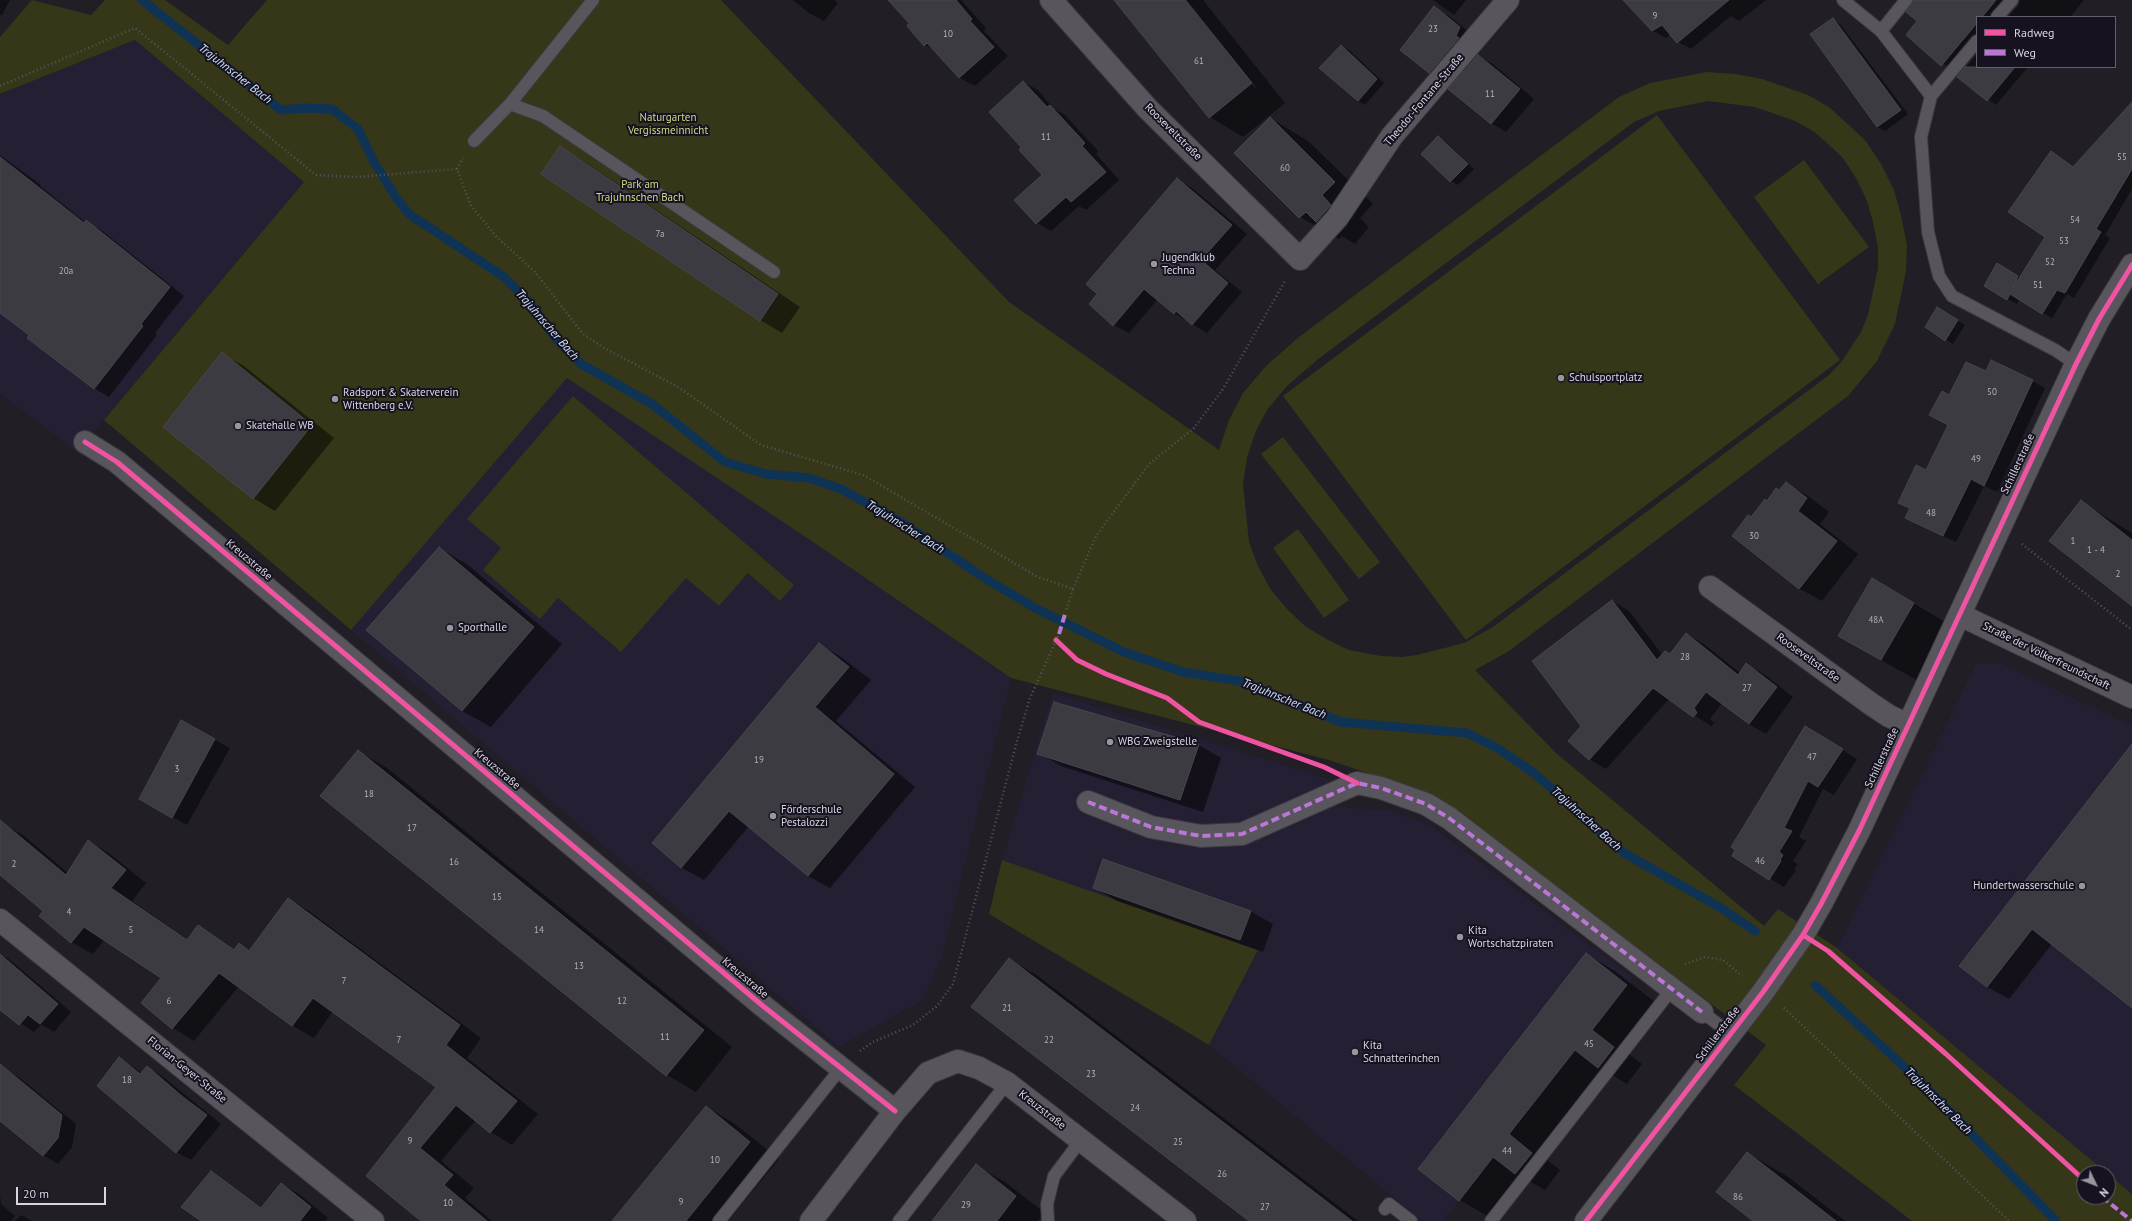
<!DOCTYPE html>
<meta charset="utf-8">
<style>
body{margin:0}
#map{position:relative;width:2132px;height:1221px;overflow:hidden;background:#211e26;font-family:"PT Sans",sans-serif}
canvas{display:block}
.legend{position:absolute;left:1976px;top:16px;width:140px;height:52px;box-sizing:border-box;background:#171220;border:1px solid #65606d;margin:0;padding:5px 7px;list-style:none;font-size:12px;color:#d9d6e1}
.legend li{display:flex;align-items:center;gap:8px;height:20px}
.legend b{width:20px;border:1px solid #65606d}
.north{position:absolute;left:2076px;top:1165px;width:40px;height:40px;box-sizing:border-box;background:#171220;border:1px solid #65606d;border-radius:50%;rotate:133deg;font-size:11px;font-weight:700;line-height:16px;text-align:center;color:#d9d6e1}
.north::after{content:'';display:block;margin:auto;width:14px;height:18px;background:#9996a0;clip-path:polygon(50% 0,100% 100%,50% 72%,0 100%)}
.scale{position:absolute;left:16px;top:1187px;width:90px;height:18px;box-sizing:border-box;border:2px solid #d9d6e1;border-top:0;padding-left:5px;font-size:12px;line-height:14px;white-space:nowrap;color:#d9d6e1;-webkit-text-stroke:3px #171220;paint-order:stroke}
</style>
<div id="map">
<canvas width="2132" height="1221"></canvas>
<ul class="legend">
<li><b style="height:5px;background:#f153a3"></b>Radweg</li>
<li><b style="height:5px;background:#ba77d6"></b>Weg</li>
</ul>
<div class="north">N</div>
<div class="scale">20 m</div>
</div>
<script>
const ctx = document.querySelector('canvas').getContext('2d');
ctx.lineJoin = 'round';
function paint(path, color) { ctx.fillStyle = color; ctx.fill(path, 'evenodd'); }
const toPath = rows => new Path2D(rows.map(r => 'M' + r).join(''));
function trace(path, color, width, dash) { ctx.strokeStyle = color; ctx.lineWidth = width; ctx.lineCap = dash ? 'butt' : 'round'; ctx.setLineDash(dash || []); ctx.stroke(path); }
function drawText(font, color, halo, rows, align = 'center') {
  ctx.font = font + ' "PT Sans",sans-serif'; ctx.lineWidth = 4; ctx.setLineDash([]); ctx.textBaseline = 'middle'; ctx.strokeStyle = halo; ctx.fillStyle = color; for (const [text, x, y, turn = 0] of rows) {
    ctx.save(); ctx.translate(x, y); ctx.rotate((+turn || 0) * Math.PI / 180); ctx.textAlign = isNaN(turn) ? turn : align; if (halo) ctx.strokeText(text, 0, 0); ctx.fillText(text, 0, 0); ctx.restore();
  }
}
paint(toPath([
 [135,40,304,182,77,452,0,394,0,94],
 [567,378,810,540,1011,678,942,955,923,1000,839,1047,351,630],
 [1976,664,2002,664,2132,726,2132,1194,1837,948],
 [1053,693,1328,779,1337,807,1389,810,1432,826,1633,978,1509,1134,1532,1153,1515,1174,1493,1158,1443,1221,1422,1221,1209,1045,1258,950,1002,860]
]), '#241f32');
paint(toPath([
 [32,0,91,15,105,0,165,0,228,45,267,0,721,0,1009,302,1219,450,1229,420,1243,393,1267,365,1299,337,1619,97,1650,83,1707,72,1735,74,1762,79,1808,95,1829,107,1865,140,1881,164,1894,190,1901,215,1907,245,1906,271,1895,324,1877,361,1848,396,1509,651,1475,670,1556,753,1764,926,1778,909,1837,948,2107,1173,2084,1173,2084,1197,2108,1197,2108,1174,2132,1194,2132,1221,1912,1221,1734,1085,1766,1045,1434,796,1329,760,1011,678,810,540,567,378,351,630,104,420,304,182,135,40,0,94,0,37],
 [1708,101,1755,107,1795,121,1813,131,1826,142,1843,158,1856,178,1867,201,1873,222,1878,248,1878,268,1868,315,1861,332,1842,361,1829,375,1493,627,1464,643,1417,655,1401,657,1381,656,1349,650,1328,640,1305,626,1288,610,1271,590,1258,566,1249,542,1243,484,1247,457,1256,431,1267,410,1287,386,1317,360,1634,122,1659,111],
 [1657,115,1840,360,1466,640,1283,396],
 [1804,160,1869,247,1818,284,1754,197],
 [573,396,794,585,780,601,748,573,719,606,686,578,621,652,558,598,540,619,483,570,501,548,467,519],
 [1283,437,1380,562,1359,579,1261,454],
 [1298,529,1349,600,1324,618,1273,548],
 [1002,860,1258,950,1209,1045,989,914]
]), '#363718');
paint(toPath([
 [0,0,10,0,2,15,0,15],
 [793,0,834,0,838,3,824,21,809,13],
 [889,0,961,0,986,28,984,31,1008,56,975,86,960,78,935,50,925,45,911,23],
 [1115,0,1184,0,1255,88,1256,87,1187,0,1203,0,1285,103,1243,137,1210,117],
 [1433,0,1466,0,1454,15],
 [1625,0,1766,0,1739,21,1731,16,1691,49,1678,42,1671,34,1666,38,1653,31],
 [1914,0,2017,0,2001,17,1977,17,1977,45,1955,72,1907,35,1918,21],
 [2020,0,2084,0,2070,17,2008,17,2019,5],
 [1434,8,1449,16,1474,36,1444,81,1430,72,1402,49],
 [1833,20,1840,24,1908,114,1885,131,1877,127],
 [1342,46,1349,50,1384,83,1365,105,1358,101],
 [1977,54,1977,67,2028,67,1996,105,1958,77],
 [1478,56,1493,64,1534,99,1506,132,1491,123],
 [1023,82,1038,90,1054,109,1064,114,1098,151,1096,154,1119,180,1086,210,1079,206,1051,231,1037,223,1043,175,1023,147],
 [2132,110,2132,189,2105,235,2110,238,2074,298,2067,294,2052,318,2019,299,2017,304,1985,286,1997,265,2020,278,2046,236,2074,168],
 [1270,118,1308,141,1373,204,1360,218,1369,227,1355,244,1342,236,1339,239,1300,217,1236,153],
 [1438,138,1446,142,1474,169,1458,185,1451,181,1422,154],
 [560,147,582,160,800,307,782,333,760,320],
 [0,155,41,185,40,186,85,222,101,230,184,296,155,333,157,335,109,397,94,388,0,312],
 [1177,179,1192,188,1247,234,1215,270,1242,292,1207,333,1174,313,1158,299,1129,333,1114,325],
 [1945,312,1965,325,1953,344,1926,327],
 [222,354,244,366,334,438,275,511,253,498],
 [1986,372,2032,381,2045,388,1997,492,1984,486,1956,542,1919,525,1911,509,1899,502,1926,471,1949,425,1950,396],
 [1786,483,1808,496,1829,512,1820,524,1858,554,1822,601,1800,589,1733,536],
 [2081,502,2132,533,2132,605],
 [439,548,468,565,562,644,491,727,462,711,368,630],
 [1872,579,1954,627,1922,683,1879,659],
 [1612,601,1629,611,1663,656,1671,655,1687,634,1704,644,1740,673,1747,665,1764,674,1793,697,1766,734,1749,724,1722,703,1710,719,1714,723,1711,726,1669,699,1606,769,1589,759,1583,726],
 [819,644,841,657,871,680,836,721,915,787,830,888,808,876,749,826,704,880,682,868,654,843],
 [1055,703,1199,745,1221,758,1203,812,1061,766,1039,753],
 [181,721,230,748,187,825,141,799],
 [1820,736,1857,759,1834,795,1823,789,1799,837,1806,841,1793,861,1798,864,1794,869,1796,870,1784,887,1733,856],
 [358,751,387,768,732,1047,696,1092,667,1075,321,796],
 [2132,767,2132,1006,2052,944,2009,999,1987,987],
 [1,823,23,835,68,873,88,841,110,854,146,883,132,901,188,940,198,926,235,950,239,945,250,951,288,899,309,911,481,1038,467,1058,538,1114,512,1145,491,1132,476,1120,441,1161,474,1188,465,1198,492,1221,420,1221,419,1218,367,1175,437,1087,333,1011,314,1038,293,1026,239,986,194,1041,173,1028,142,1003,163,978,105,939,93,954,71,942,45,911,0,874],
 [1095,888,1250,911,1273,924,1263,952,1117,901],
 [0,954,9,959,71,1012,54,1032,41,1024,34,1032,0,1009],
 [1586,954,1615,971,1656,1003,1621,1048,1642,1064,1627,1084,1602,1069,1537,1152,1560,1170,1545,1190,1520,1176,1489,1217,1460,1200,1419,1169],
 [1009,959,1038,976,1358,1221,1251,1221],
 [119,1058,142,1073,147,1067,162,1076,221,1124,191,1160,176,1152],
 [4,1069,20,1078,76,1124,72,1147,58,1164,43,1155,0,1119,0,1070],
 [707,1107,735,1124,779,1159,728,1221,614,1221],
 [1747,1153,1787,1176,1845,1221,1755,1221],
 [976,1166,1005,1182,1045,1213,1038,1221,933,1221],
 [211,1173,263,1208,281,1184,299,1194,328,1218,325,1221,203,1221],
 [0,1195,1,1204,15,1216,11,1221,0,1221],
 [21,1215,32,1221,15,1221]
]), '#0007');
trace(toPath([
 [142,0,281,110,306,108,332,109,358,129,374,162,395,196,409,214,504,277,530,303,556,339,581,364,652,404,725,462,766,474,809,478,841,489,903,523,983,577,1035,608,1124,652,1183,672,1240,681,1341,722,1467,733,1499,749,1534,773,1624,853,1721,908,1755,931],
 [1815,985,1922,1083,2056,1221]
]), '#0e3354', 9);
const building = toPath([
 [888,0,956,0,972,19,970,21,994,47,959,78,927,43,924,46,907,26,909,23,888,0],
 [1114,0,1185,0,1252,83,1209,118,1114,0],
 [1623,0,1729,0,1677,43,1662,25,1652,31,1623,0],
 [1913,0,1996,0,1982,17,1977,17,1977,23,1941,66,1906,35,1917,21,1906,12,1913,0],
 [1434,6,1460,27,1456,36,1459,38,1429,73,1400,50,1434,6],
 [1833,18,1901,110,1877,127,1810,34,1833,18],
 [1341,45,1377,79,1358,101,1319,68,1341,45],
 [1478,55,1520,89,1491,124,1448,89,1478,55],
 [1965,67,2015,67,1987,101,1957,77,1965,67],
 [1023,81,1047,107,1050,105,1085,143,1082,146,1106,172,1071,202,1066,197,1036,224,1014,200,1042,175,1019,150,1021,147,989,112,1023,81],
 [2132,102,2132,169,2096,229,2101,232,2065,293,2057,290,2042,314,2010,294,2007,300,1984,286,1997,263,2018,276,2013,288,2045,237,2008,212,2051,151,2073,167,2132,102],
 [1270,117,1335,182,1322,195,1331,205,1316,222,1306,212,1299,218,1234,153,1270,117],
 [1438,136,1468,164,1450,182,1421,154,1438,136],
 [560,146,778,294,760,321,541,174,560,146],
 [0,157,84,223,86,220,170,287,141,324,143,326,94,389,27,338,29,335,0,313,0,157],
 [1177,178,1232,225,1201,260,1228,283,1192,325,1176,311,1174,314,1144,289,1113,326,1089,304,1097,294,1086,284,1177,178],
 [1937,307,1958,320,1945,341,1925,327,1937,307],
 [222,352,312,425,253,499,163,427,222,352],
 [1991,360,2033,380,1984,486,1971,479,1943,536,1905,518,1910,508,1898,503,1916,465,1926,470,1948,425,1929,415,1942,391,1949,395,1966,362,1986,371,1991,360],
 [1786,482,1807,498,1798,511,1837,541,1799,589,1732,536,1748,515,1751,517,1765,499,1767,501,1776,488,1779,490,1786,482],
 [2081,500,2132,540,2132,606,2049,541,2081,500],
 [439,547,534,627,462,711,366,630,439,547],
 [1872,578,1914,603,1881,660,1838,636,1872,578],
 [1612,600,1657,660,1665,651,1670,654,1686,633,1738,675,1746,663,1777,687,1749,724,1706,692,1694,708,1697,713,1693,717,1653,688,1589,760,1568,741,1581,726,1532,661,1612,600],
 [819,643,849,667,815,707,894,774,808,876,729,811,681,868,652,843,819,643],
 [1054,702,1199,744,1180,800,1037,754,1054,702],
 [181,720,215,739,172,818,139,799,181,720],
 [1805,726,1843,749,1818,787,1808,781,1784,828,1792,831,1779,852,1783,855,1780,860,1781,861,1769,880,1732,856,1735,850,1731,847,1805,726],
 [2132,744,2132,1008,2032,929,1987,987,1959,966,2132,744],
 [358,750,704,1030,666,1076,320,796,358,750],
 [0,820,66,875,88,840,126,870,111,888,187,940,198,925,234,950,239,943,249,951,288,898,460,1025,446,1045,517,1101,490,1133,456,1105,420,1148,453,1175,444,1185,487,1221,421,1221,366,1176,436,1087,313,998,292,1026,219,973,172,1029,141,1003,161,978,84,927,71,943,39,916,43,911,0,875,0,820],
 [1103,859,1251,911,1240,940,1093,888,1103,859],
 [1586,953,1627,985,1592,1030,1614,1047,1598,1068,1575,1050,1509,1134,1532,1153,1515,1174,1493,1157,1459,1201,1418,1169,1586,953],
 [0,954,58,1004,40,1024,28,1015,19,1025,0,1010,0,954],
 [1009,958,1352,1221,1249,1221,971,1007,1009,958],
 [119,1057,140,1074,147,1066,183,1097,207,1115,176,1153,97,1086,119,1057],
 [0,1064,62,1115,58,1138,43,1156,0,1121,0,1064],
 [706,1106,750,1142,686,1221,612,1221,706,1106],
 [1747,1152,1836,1221,1753,1221,1716,1192,1747,1152],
 [976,1164,1016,1196,997,1221,932,1221,976,1164],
 [211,1171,261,1208,281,1183,311,1207,300,1221,201,1221,181,1207,211,1171]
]);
paint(building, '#3d3b42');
trace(building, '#48464c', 1);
const service = toPath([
 [1843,0,1881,31],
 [1906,0,1881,31,1931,96,1921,137,1928,232,1939,276,1952,296,2055,350,2076,364],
 [1997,17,2012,0],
 [1931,96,1977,41],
 [510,104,543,116,774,272],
 [474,141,510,104,593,0],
 [1702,1012,1731,1034],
 [1385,1209,1389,1204,1411,1221],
 [719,1221,841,1068],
 [899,1221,1007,1083],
 [1048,1221,1047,1204,1054,1176,1081,1140],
 [1491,1221,1672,989]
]);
const minor = toPath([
 [1051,0,1148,109,1300,259,1337,218,1392,136,1508,0],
 [85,442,117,462,763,1006,895,1111],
 [1710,587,1871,704,1889,716,1908,725],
 [1960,615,2132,697],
 [1088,802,1151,827,1201,836,1242,834,1357,783,1381,788,1426,804,1449,818,1702,1012],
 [0,920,373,1221],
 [811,1221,895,1111,928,1073,958,1061,979,1068,1007,1083,1185,1221]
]);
const tertiary = toPath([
 [1586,1221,1763,992,1803,935,1821,904,1859,831,2076,364,2099,319,2132,265]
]);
trace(service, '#3c3a41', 14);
trace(minor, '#3c3a41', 24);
trace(tertiary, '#3c3a41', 24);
trace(toPath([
 [0,86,135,28,316,175,356,177,457,169,471,206,496,236,535,272,583,334,604,348,678,387,761,445,863,475,1038,577,1073,589,1066,611],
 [457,169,463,158],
 [2022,544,2132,630],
 [1073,589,1096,536,1149,464,1194,428,1223,389,1285,281],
 [1685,964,1705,957,1723,960,1742,976],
 [1784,1008,2009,1221],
 [860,1051,873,1042,913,1025,937,1006,953,984,1017,741,1030,698,1059,634]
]), '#57555c', 2.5, [1, 3]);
trace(service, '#58565c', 12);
trace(minor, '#58565c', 22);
trace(tertiary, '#58565c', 22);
trace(toPath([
 [1059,634,1066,611],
 [1088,802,1151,827,1201,836,1242,834,1357,783,1381,788,1426,804,1449,818,1702,1012],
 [2102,1197,2132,1221]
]), '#ba77d6', 4, [8, 4]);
trace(toPath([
 [85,442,117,462,763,1006,895,1111],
 [1056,640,1077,660,1106,674,1167,698,1199,722,1324,767,1357,783],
 [1803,935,1828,951,1946,1054,2084,1180],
 [1586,1221,1763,992,1803,935,1821,904,1859,831,2076,364,2099,319,2132,265]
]), '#f153a3', 5);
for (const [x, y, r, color] of [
 [1154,264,4,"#9996a0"],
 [1561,378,4,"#9996a0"],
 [335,399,4,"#9996a0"],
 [238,426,4,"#9996a0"],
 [450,628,4,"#9996a0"],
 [1110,742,4,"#9996a0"],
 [773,816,4,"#9996a0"],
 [2082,886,4,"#9996a0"],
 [1460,937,4,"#9996a0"],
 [1355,1052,4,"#9996a0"]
]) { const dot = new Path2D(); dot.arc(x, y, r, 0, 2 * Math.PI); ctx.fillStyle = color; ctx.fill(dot); trace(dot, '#171220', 1.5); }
drawText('9px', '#b2afb9', null, [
 ["9",1655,16],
 ["23",1433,29],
 ["10",948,34],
 ["61",1199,61],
 ["11",1490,94],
 ["11",1046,137],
 ["55",2122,157],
 ["60",1285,168],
 ["54",2075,220],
 ["7a",660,234],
 ["53",2064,241],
 ["52",2050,262],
 ["20a",66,271],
 ["51",2038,285],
 ["50",1992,392],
 ["49",1976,459],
 ["48",1931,513],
 ["30",1754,536],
 ["1",2073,541],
 ["1 - 4",2096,550],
 ["2",2118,574],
 ["48A",1876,620],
 ["28",1685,657],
 ["27",1747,688],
 ["47",1812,757],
 ["19",759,760],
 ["3",177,769],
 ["18",369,794],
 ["17",412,828],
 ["46",1760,861],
 ["16",454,862],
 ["2",14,864],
 ["15",497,897],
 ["4",69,912],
 ["5",131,930],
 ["14",539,930],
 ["13",579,966],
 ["7",344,981],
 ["6",169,1001],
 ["12",622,1001],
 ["21",1007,1008],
 ["11",665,1037],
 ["7",399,1040],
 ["22",1049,1040],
 ["45",1589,1044],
 ["23",1091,1074],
 ["18",127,1080],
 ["24",1135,1108],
 ["9",410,1141],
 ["25",1178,1142],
 ["44",1507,1151],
 ["10",715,1160],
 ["26",1222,1174],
 ["86",1738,1197],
 ["9",681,1202],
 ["10",448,1203],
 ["29",966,1205],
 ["27",1265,1207]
]);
drawText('11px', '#d9d6e1', '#171220', [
 ["Theodor-Fontane-Straße",1424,100,-50],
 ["Rooseveltstraße",1173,132,45],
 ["Schillerstraße",2018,464,-65],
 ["Kreuzstraße",249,560,40],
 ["Straße der Völkerfreundschaft",2046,656,26],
 ["Rooseveltstraße",1808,658,36],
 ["Schillerstraße",1882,758,-65],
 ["Kreuzstraße",497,769,40],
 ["Kreuzstraße",745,978,40],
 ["Schillerstraße",1718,1034,-53],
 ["Florian-Geyer-Straße",187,1070,39],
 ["Kreuzstraße",1042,1110,38]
]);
drawText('11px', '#d3d984', '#171220', [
 ["Naturgarten",668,118],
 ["Vergissmeinnicht",668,131],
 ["Park am",640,185],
 ["Trajuhnschen Bach",640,198]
]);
drawText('11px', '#d9d6e1', '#171220', [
 ["Jugendklub",1162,258],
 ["Techna",1162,271],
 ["Schulsportplatz",1569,378],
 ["Radsport & Skaterverein",343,393],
 ["Wittenberg e.V.",343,406],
 ["Skatehalle WB",246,426],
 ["Sporthalle",458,628],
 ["WBG Zweigstelle",1118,742],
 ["Förderschule",781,810],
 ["Pestalozzi",781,823],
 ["Hundertwasserschule",2074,886,"right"],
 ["Kita",1468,931],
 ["Wortschatzpiraten",1468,944],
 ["Kita",1363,1046],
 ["Schnatterinchen",1363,1059]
], 'left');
drawText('italic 12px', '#cce4fd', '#171220', [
 ["Trajuhnscher Bach",235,74,38],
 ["Trajuhnscher Bach",547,325,49],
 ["Trajuhnscher Bach",905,527,32],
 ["Trajuhnscher Bach",1284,699,22],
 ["Trajuhnscher Bach",1586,819,42],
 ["Trajuhnscher Bach",1938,1101,45]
]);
</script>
